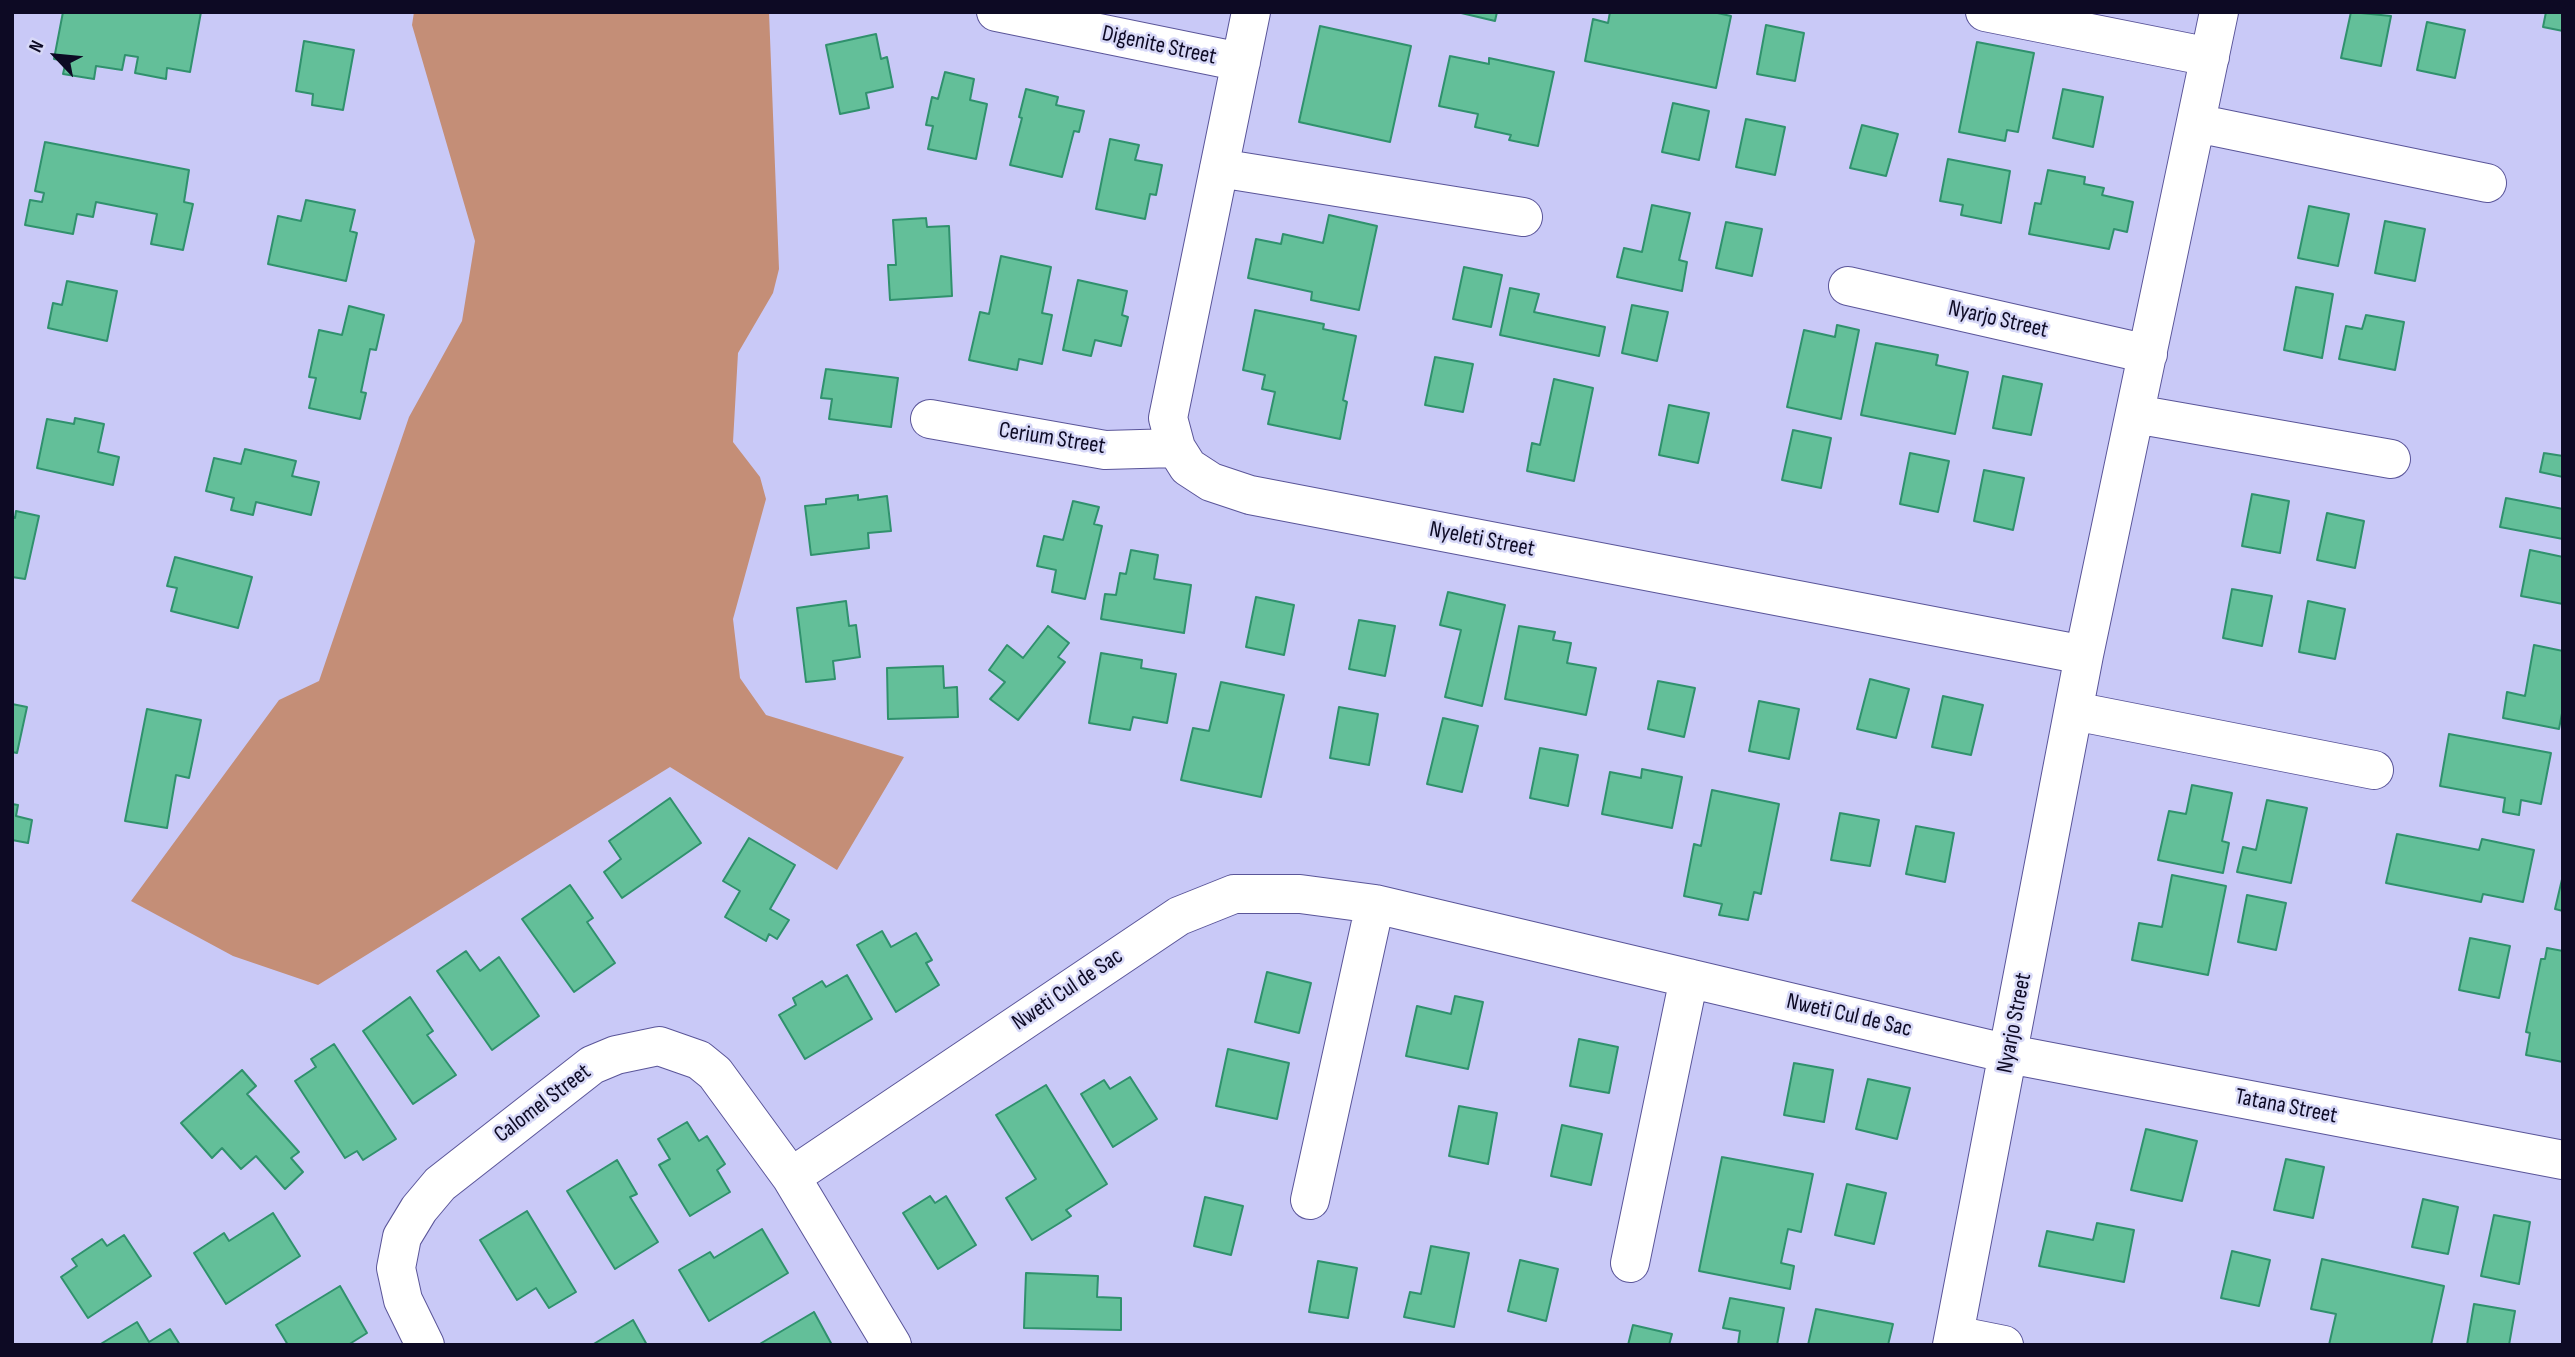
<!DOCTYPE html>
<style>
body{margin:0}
#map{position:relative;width:2575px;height:1357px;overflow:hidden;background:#c9c9f7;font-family:"Sofia Sans Condensed",sans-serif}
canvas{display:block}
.frame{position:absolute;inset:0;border:14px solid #0d0a24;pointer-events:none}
.north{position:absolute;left:21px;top:21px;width:70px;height:70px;-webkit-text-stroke:5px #d7d8f7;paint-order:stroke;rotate:296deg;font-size:19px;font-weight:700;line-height:28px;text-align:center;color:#0d0a24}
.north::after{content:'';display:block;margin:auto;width:24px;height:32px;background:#0d0a24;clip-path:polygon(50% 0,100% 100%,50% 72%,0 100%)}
</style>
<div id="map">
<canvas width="2575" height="1357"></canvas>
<div class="frame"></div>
<div class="north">N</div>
</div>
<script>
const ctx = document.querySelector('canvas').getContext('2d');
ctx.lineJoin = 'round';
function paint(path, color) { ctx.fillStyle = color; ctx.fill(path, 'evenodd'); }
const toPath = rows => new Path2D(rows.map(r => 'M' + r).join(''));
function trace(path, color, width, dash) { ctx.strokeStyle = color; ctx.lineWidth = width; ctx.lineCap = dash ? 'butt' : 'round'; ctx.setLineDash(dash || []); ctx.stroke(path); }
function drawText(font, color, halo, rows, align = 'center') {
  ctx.font = font + ' "Sofia Sans Condensed",sans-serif'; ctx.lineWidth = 5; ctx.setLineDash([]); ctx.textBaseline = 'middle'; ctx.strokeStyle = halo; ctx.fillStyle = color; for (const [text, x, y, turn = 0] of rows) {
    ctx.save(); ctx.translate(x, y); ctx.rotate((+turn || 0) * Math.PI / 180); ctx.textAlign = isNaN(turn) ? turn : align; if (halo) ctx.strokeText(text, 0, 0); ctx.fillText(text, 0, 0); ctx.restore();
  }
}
paint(toPath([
 [414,12,769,12,779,269,773,293,738,353,733,442,760,477,766,499,733,619,740,678,766,715,904,757,837,870,670,767,318,985,233,956,131,901,279,700,319,681,409,417,462,321,475,241,412,25]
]), '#c48e77');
const building = toPath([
 [63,12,201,12,190,72,167,68,166,79,135,73,138,57,125,55,122,70,96,66,94,79,63,74,66,61,54,59,63,12],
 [1457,12,1497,12,1495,21,1457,12],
 [1610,12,1713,12,1731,16,1716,88,1585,61,1593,19,1608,23,1610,12],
 [2351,12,2391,16,2381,66,2341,58,2351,12],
 [2546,12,2563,12,2563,31,2543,27,2546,12],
 [2427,22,2465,30,2455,78,2417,70,2427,22],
 [1766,25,1804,33,1795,81,1757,74,1766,25],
 [1320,26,1411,46,1390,142,1299,122,1320,26],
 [876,34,881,59,887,57,893,87,866,93,869,108,840,114,826,45,876,34],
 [304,41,354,50,343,110,312,105,313,94,296,91,304,41],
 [1977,42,2034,53,2018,132,2007,130,2005,141,1959,132,1977,42],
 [1450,56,1489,64,1489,58,1554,72,1538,146,1509,140,1511,135,1475,127,1478,114,1439,106,1450,56],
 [945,72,974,79,970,100,987,104,976,159,928,149,933,126,926,125,932,97,938,99,945,72],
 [1026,89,1058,97,1056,105,1084,111,1079,132,1074,131,1062,177,1010,165,1022,118,1019,117,1026,89],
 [2063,89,2103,97,2093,147,2053,138,2063,89],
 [1673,103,1709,111,1699,160,1662,152,1673,103],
 [1746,119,1785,127,1775,175,1736,167,1746,119],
 [1862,125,1898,134,1886,176,1850,168,1862,125],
 [1110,139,1139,145,1135,160,1162,165,1156,195,1150,194,1145,219,1096,209,1110,139],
 [45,142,189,170,184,202,193,204,183,250,151,244,157,214,96,202,93,217,77,214,73,234,25,225,30,200,42,202,44,193,35,191,45,142],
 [1948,159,2010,171,2001,223,1961,215,1963,205,1940,201,1948,159],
 [2048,170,2085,177,2084,184,2104,188,2102,195,2133,202,2127,232,2114,229,2109,249,2029,234,2035,203,2041,204,2048,170],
 [306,200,355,210,350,231,357,233,346,281,268,264,278,216,301,221,306,200],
 [1652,205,1690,213,1679,260,1687,262,1682,291,1617,277,1624,248,1642,252,1652,205],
 [2309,206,2349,214,2338,266,2298,258,2309,206],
 [1329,215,1377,226,1359,310,1311,300,1312,292,1248,278,1256,239,1281,244,1283,234,1323,243,1329,215],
 [926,218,927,227,949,226,952,296,890,300,888,265,896,265,893,220,926,218],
 [2385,221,2425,229,2415,281,2375,273,2385,221],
 [1726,222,1762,229,1752,276,1716,268,1726,222],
 [1001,256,1051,267,1042,313,1052,315,1042,364,1019,359,1017,370,969,360,980,312,989,314,1001,256],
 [1464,267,1502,275,1491,327,1453,319,1464,267],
 [1078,280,1127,291,1122,315,1128,317,1121,346,1095,340,1091,356,1063,350,1078,280],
 [67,281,117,291,107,341,48,328,53,303,62,305,67,281],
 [2296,287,2333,294,2322,358,2284,350,2296,287],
 [1510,288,1539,294,1534,312,1605,327,1599,356,1500,335,1510,288],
 [1632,305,1668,312,1657,361,1622,353,1632,305],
 [349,306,384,315,376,350,370,349,361,392,366,393,360,419,309,408,316,378,309,377,319,330,342,335,349,306],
 [1255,310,1324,324,1323,329,1356,336,1343,400,1347,402,1340,439,1268,424,1275,392,1262,389,1265,375,1243,370,1255,310],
 [2366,315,2404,322,2395,370,2339,359,2346,326,2362,329,2366,315],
 [1837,325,1859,330,1841,419,1787,407,1804,330,1835,337,1837,325],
 [1876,343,1938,355,1936,365,1968,372,1955,434,1861,415,1876,343],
 [1435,357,1473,364,1463,412,1425,405,1435,357],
 [826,369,898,378,891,427,829,419,832,399,821,398,826,369],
 [2003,376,2042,384,2031,435,1993,428,2003,376],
 [1554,379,1593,388,1574,481,1527,471,1532,443,1540,445,1554,379],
 [1669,405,1709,413,1698,463,1659,455,1669,405],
 [75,418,104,424,98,452,119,457,113,485,37,468,47,419,74,424,75,418],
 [1793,430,1831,438,1821,488,1782,480,1793,430],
 [245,449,296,461,292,476,319,482,311,515,256,502,253,515,231,510,234,498,206,491,214,458,241,464,245,449],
 [1910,453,1949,461,1938,512,1900,504,1910,453],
 [2544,453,2563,456,2563,477,2540,472,2544,453],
 [1984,470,2024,478,2013,530,1974,521,1984,470],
 [2252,494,2289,501,2280,553,2242,546,2252,494],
 [858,495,858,500,887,496,891,531,868,533,869,548,811,555,805,506,826,504,826,499,858,495],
 [2506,498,2563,509,2563,539,2500,527,2506,498],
 [1073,501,1099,507,1094,524,1102,526,1085,599,1052,592,1056,570,1037,566,1044,536,1063,540,1073,501],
 [16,511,39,516,25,579,12,577,12,517,15,518,16,511],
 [2327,513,2364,521,2355,568,2317,560,2327,513],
 [1131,550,1158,555,1154,579,1191,585,1184,633,1101,619,1105,594,1116,595,1120,573,1126,574,1131,550],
 [2530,550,2563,557,2563,604,2521,596,2530,550],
 [175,557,252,577,238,628,171,611,177,588,167,586,175,557],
 [2232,589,2272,596,2262,646,2223,638,2232,589],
 [1448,592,1505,605,1482,706,1445,697,1461,630,1440,625,1448,592],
 [1256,597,1294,605,1284,655,1246,647,1256,597],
 [846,601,849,626,856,625,860,657,833,661,835,679,806,682,797,608,846,601],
 [2308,601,2345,609,2335,659,2299,652,2308,601],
 [1359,620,1395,626,1385,676,1349,669,1359,620],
 [1048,626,1069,643,1058,657,1065,662,1018,720,990,699,1005,682,989,670,1007,645,1023,658,1048,626],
 [1519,626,1555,632,1553,640,1571,643,1567,663,1596,668,1586,715,1505,699,1519,626],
 [2534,645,2563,651,2563,708,2559,729,2503,718,2507,692,2525,696,2534,645],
 [1101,653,1142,660,1141,668,1176,674,1167,723,1133,717,1130,730,1089,723,1101,653],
 [943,666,944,688,957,687,958,717,888,719,887,668,943,666],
 [1870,679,1909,689,1896,738,1857,729,1870,679],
 [1658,681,1695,688,1684,737,1648,729,1658,681],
 [1221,682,1284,695,1261,797,1181,780,1193,728,1209,731,1221,682],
 [1943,696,1983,705,1971,755,1932,747,1943,696],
 [1759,701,1799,709,1789,759,1749,751,1759,701],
 [12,704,27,707,17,753,12,752,12,704],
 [1339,707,1378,714,1369,765,1330,758,1339,707],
 [147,709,201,720,189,778,176,775,167,828,125,821,147,709],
 [1443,718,1478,726,1462,792,1427,784,1443,718],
 [2449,734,2551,753,2541,804,2521,800,2519,815,2503,812,2505,798,2440,786,2449,734],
 [1540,748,1578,755,1568,806,1530,798,1540,748],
 [1642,769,1682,777,1672,828,1602,814,1610,772,1641,778,1642,769],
 [2192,785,2232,793,2222,841,2229,843,2223,873,2158,860,2169,811,2186,814,2192,785],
 [1712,790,1779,804,1761,894,1754,892,1748,920,1719,915,1722,904,1684,896,1694,844,1701,846,1712,790],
 [670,798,701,843,622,898,604,872,621,859,609,841,670,798],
 [2267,800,2307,808,2291,883,2237,872,2243,847,2256,850,2267,800],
 [12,804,18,805,16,816,32,820,28,843,12,840,12,804],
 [1840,813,1879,820,1870,866,1831,860,1840,813],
 [1916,826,1954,833,1945,882,1906,874,1916,826],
 [2397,834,2479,850,2482,839,2534,850,2523,902,2483,894,2481,902,2386,883,2397,834],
 [749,838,795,865,770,909,789,920,777,939,769,934,766,941,725,917,740,891,723,881,749,838],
 [2172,875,2226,886,2208,975,2132,960,2139,923,2162,927,2172,875],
 [2563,875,2563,911,2555,909,2563,875],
 [570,885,593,918,587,922,615,963,574,992,522,919,570,885],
 [2247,895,2286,903,2276,950,2238,942,2247,895],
 [882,931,891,947,916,933,932,960,926,963,939,985,896,1012,857,945,882,931],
 [2470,938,2510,946,2499,998,2459,990,2470,938],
 [2547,948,2563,951,2563,1062,2526,1055,2530,1033,2526,1032,2541,959,2545,959,2547,948],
 [466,951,480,971,499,957,539,1016,492,1050,437,971,466,951],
 [1267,972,1311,983,1299,1033,1255,1022,1267,972],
 [847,975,872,1019,805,1059,779,1015,796,1005,793,998,822,981,826,987,847,975],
 [1455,996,1483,1002,1468,1069,1406,1056,1417,1006,1451,1014,1455,996],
 [410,997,433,1031,427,1035,456,1075,413,1104,363,1031,410,997],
 [1579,1039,1618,1047,1609,1093,1570,1086,1579,1039],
 [334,1044,396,1139,363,1160,357,1151,345,1158,295,1081,316,1067,311,1059,334,1044],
 [1228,1049,1289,1063,1277,1119,1216,1106,1228,1049],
 [1794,1063,1833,1070,1824,1122,1784,1115,1794,1063],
 [242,1070,256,1086,247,1094,299,1152,291,1158,303,1172,285,1189,256,1156,241,1169,222,1148,212,1158,181,1123,242,1070],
 [1130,1077,1157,1119,1113,1147,1081,1094,1104,1080,1110,1089,1130,1077],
 [1868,1079,1910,1088,1897,1139,1856,1129,1868,1079],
 [1046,1085,1107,1184,1066,1210,1071,1216,1032,1240,1006,1198,1036,1179,996,1115,1046,1085],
 [1459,1106,1497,1113,1488,1164,1449,1156,1459,1106],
 [687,1122,699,1141,707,1136,725,1164,717,1170,730,1192,690,1216,659,1165,670,1159,658,1139,687,1122],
 [1562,1125,1602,1134,1591,1185,1551,1176,1562,1125],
 [2146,1129,2197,1141,2182,1201,2131,1190,2146,1129],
 [1722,1157,1813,1174,1801,1232,1788,1229,1781,1263,1794,1266,1790,1289,1699,1271,1722,1157],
 [2286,1159,2324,1167,2313,1218,2274,1210,2286,1159],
 [617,1160,637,1194,630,1197,658,1242,615,1269,567,1191,617,1160],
 [1847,1184,1886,1193,1874,1244,1835,1235,1847,1184],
 [930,1196,935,1203,946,1196,976,1245,938,1269,903,1213,930,1196],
 [1205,1197,1243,1206,1231,1255,1194,1246,1205,1197],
 [2423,1199,2458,1207,2448,1254,2412,1247,2423,1199],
 [527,1211,576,1292,549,1308,536,1288,517,1300,480,1240,527,1211],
 [273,1213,300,1256,226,1304,194,1253,224,1233,229,1241,273,1213],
 [2494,1215,2530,1222,2519,1284,2481,1276,2494,1215],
 [2097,1223,2134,1230,2124,1282,2039,1266,2047,1231,2093,1240,2097,1223],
 [762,1229,788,1273,709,1321,679,1270,710,1252,714,1258,762,1229],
 [124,1235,151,1276,88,1318,61,1277,77,1266,72,1259,102,1239,107,1246,124,1235],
 [1431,1246,1469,1253,1454,1327,1404,1317,1410,1292,1421,1294,1431,1246],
 [2232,1251,2270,1260,2259,1306,2221,1298,2232,1251],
 [2322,1259,2444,1286,2431,1345,2329,1345,2336,1314,2311,1309,2322,1259],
 [1520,1260,1558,1269,1546,1321,1508,1311,1520,1260],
 [1318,1261,1357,1268,1348,1318,1309,1312,1318,1261],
 [1026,1273,1098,1276,1097,1297,1121,1298,1121,1330,1024,1328,1026,1273],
 [340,1286,367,1333,348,1345,288,1345,276,1325,340,1286],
 [1730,1298,1784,1308,1777,1345,1738,1345,1740,1331,1723,1328,1730,1298],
 [2474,1304,2515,1311,2509,1345,2467,1345,2474,1304],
 [1816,1309,1893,1324,1888,1345,1808,1345,1816,1309],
 [814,1312,832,1345,758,1345,814,1312],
 [633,1320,647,1345,592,1345,633,1320],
 [137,1322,149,1342,170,1329,180,1345,99,1345,137,1322],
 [1633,1325,1672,1334,1669,1345,1628,1345,1633,1325]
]);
paint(building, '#63bf99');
trace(building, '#30916d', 2);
const street = toPath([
 [996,12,1241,62],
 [1251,12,1168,418,1176,448,1188,467,1211,482,1250,495,2084,655],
 [1985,12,2210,57],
 [2196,123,2487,183],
 [1219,168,1523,217],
 [1848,286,2148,354],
 [2135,414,2391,459],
 [930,419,1105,450,1176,448],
 [2074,711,2374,770],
 [791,1177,1179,916,1234,894,1300,894,1375,904,2009,1054,2563,1160],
 [1310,1200,1375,904],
 [1630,1263,1689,978],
 [1954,1335,2004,1345],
 [425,1345,403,1300,396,1268,402,1237,419,1209,440,1184,592,1065,616,1055,659,1046,699,1060,715,1073,791,1177,892,1345],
 [1952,1345,2084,655,2219,12]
]);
trace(street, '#5a5599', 40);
trace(street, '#fff', 38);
drawText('23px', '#0d0a24', '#d7d8f7', [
 ["Digenite Street",1159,46,12],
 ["Nyarjo Street",1998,320,13],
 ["Cerium Street",1052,439,9],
 ["Nyeleti Street",1482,540,11],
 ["Nweti Cul de Sac",1068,990,-34],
 ["Nweti Cul de Sac",1849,1016,13],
 ["Nyarjo Street",2015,1023,-79],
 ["Calomel Street",543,1104,-37],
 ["Tatana Street",2286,1107,11]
]);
</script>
